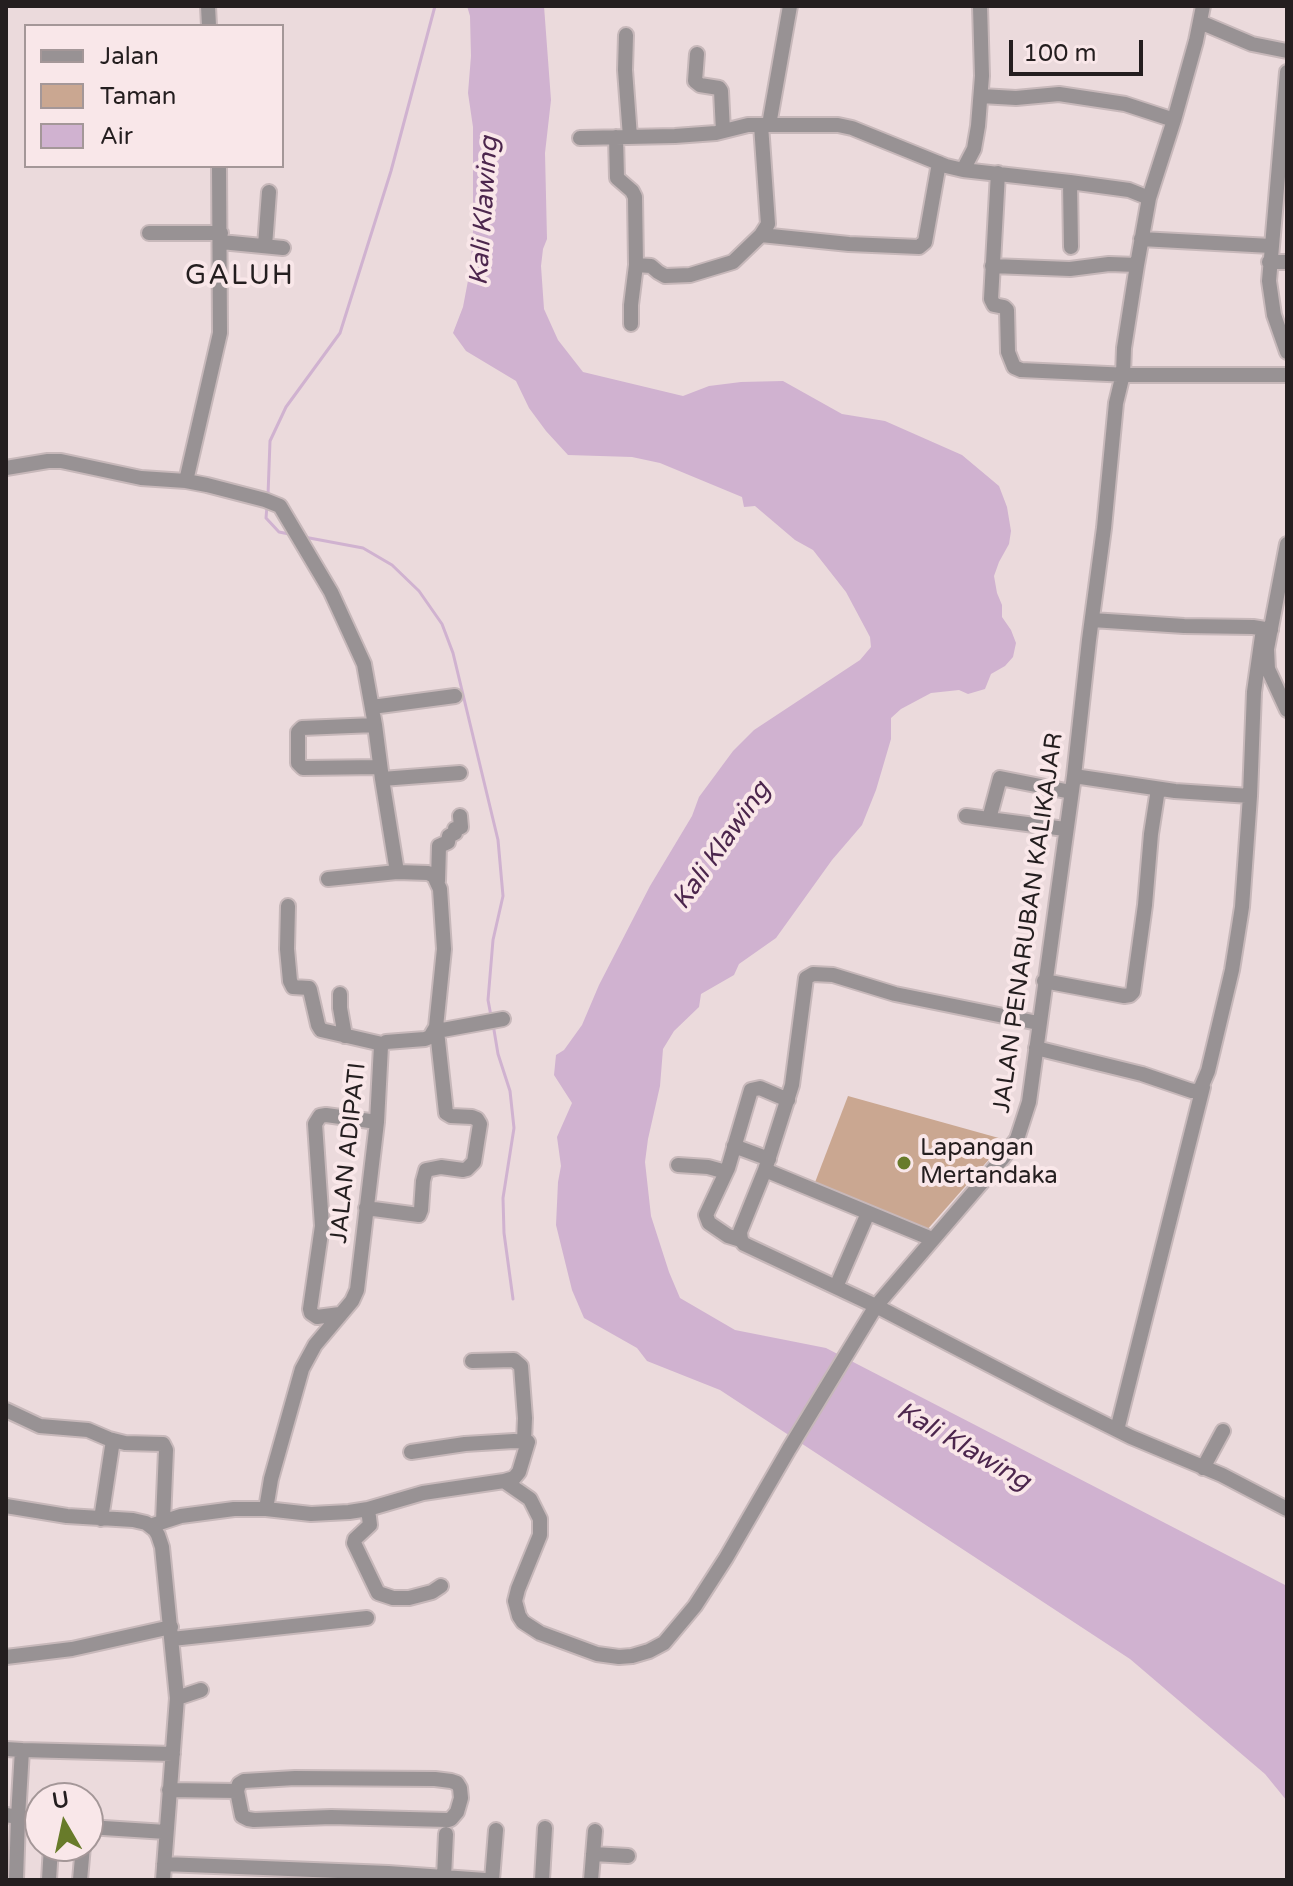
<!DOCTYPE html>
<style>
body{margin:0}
#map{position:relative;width:1293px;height:1886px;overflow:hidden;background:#ebdadc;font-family:"Varela Round",sans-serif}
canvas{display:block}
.frame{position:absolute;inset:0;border:8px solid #241e1f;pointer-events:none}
.legend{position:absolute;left:24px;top:24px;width:260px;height:144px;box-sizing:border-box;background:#f9e7e9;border:2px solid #a49798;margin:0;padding:10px 14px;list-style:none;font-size:24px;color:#241e1f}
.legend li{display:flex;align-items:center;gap:16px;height:40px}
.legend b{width:40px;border:2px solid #a49798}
.north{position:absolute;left:24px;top:1782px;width:80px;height:80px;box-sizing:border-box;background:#f9e7e9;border:2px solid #a49798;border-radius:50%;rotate:351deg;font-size:22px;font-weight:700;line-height:32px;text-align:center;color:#241e1f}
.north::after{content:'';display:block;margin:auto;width:28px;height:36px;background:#687b2a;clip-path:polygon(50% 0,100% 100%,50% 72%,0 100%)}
.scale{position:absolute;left:1009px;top:40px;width:134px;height:36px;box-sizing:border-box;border:4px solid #241e1f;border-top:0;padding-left:10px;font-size:24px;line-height:28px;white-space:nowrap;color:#241e1f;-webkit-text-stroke:6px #f9e7e9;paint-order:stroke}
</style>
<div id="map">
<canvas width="1293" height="1886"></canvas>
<div class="frame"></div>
<ul class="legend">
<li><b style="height:10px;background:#989294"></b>Jalan</li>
<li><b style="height:22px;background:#caa791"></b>Taman</li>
<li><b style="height:22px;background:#d0b2d0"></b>Air</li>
</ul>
<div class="north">U</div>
<div class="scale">100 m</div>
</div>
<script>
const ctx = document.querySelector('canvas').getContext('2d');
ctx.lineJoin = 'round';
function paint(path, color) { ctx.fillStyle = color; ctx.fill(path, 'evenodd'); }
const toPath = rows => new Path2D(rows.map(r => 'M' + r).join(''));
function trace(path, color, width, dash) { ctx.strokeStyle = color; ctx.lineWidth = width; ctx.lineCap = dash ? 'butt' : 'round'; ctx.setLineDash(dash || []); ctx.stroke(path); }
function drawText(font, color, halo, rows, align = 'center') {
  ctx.font = font + ' "Varela Round",sans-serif'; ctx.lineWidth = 8; ctx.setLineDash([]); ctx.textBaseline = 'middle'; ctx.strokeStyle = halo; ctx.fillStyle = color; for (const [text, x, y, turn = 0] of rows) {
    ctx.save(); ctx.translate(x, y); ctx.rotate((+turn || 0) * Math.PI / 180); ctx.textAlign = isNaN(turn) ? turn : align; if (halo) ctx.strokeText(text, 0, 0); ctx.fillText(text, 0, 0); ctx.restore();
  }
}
paint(toPath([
 [848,1096,1006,1140,926,1231,814,1185]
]), '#caa791');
paint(toPath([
 [467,6,544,6,551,100,545,153,547,239,543,249,541,266,544,309,558,340,583,372,683,396,709,386,741,382,783,381,842,414,885,421,962,455,999,486,1007,507,1011,531,1009,544,999,562,994,576,997,593,1002,605,1002,617,1011,630,1016,643,1013,657,1005,666,991,674,985,689,968,694,959,690,931,693,901,709,891,718,891,739,876,790,862,825,832,860,776,938,739,964,734,975,701,994,699,1007,674,1031,663,1049,660,1086,648,1139,645,1162,651,1216,669,1272,680,1298,735,1330,826,1348,1287,1586,1287,1801,1265,1774,1130,1659,720,1390,647,1361,637,1348,584,1318,572,1290,556,1225,558,1182,561,1166,557,1137,572,1103,554,1075,556,1055,564,1050,582,1025,599,985,650,886,692,816,699,797,733,751,754,730,860,660,871,647,870,637,846,592,813,550,795,540,755,506,744,507,742,497,660,463,632,457,568,455,546,431,529,408,516,381,466,351,453,333,463,307,470,270,473,231,473,127,468,93,471,56,470,16]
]), '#d0b2d0');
trace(toPath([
 [268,495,270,441,286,407,340,333,391,171,435,6],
 [267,506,266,518,279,532,289,534],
 [304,537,363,548,392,565,419,591,442,624,453,653,498,840,503,896,493,940,488,1000,491,1016],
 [493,1024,498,1054,510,1091,514,1128,503,1198,504,1233,513,1299]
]), '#d0b2d0', 3);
const minor = toPath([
 [208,6,209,26],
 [1203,6,1196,41,1174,120,1149,198,1137,265,1124,348,1123,374,1116,403,1104,528,1089,640,1074,776,1029,1102,1017,1139,1002,1159,876,1306,1053,1398,1131,1437,1222,1475,1287,1509],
 [1200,22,1252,44,1287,51],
 [626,35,625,70,630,137],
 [697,54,695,81,700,85,719,88,721,91,723,131],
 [1287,72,1269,281,1274,315,1287,352],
 [981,96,1016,98,1059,94,1125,104,1174,120],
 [769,125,790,6],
 [616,137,617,178,632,191,635,197,636,265,631,305,631,324],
 [580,138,675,136,716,133,748,125,838,125,852,128,946,166,963,170,1070,182,1129,190,1149,198],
 [963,170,974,149,978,126,982,76,980,6],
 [998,173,991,299,994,305,1004,307,1007,310,1008,352,1014,367,1021,370,1129,375,1287,375],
 [1070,182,1071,247],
 [149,233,221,233],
 [761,235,849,244,919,247,925,242,939,163],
 [1141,239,1271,246],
 [221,242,283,248],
 [265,246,269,192],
 [1269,262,1287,262],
 [636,265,651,266,658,272,665,276,690,275,733,262,761,235,768,224,761,125],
 [992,266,1070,269,1109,264,1137,265],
 [6,468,48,461,61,461,141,478,186,481,207,485,265,500,280,506,331,592,364,664,375,725,382,779,397,872,428,873,434,876,440,889,444,949,436,1027,430,1037,425,1039,386,1042,381,1046,377,1122,357,1290,352,1301,315,1345,302,1369,271,1479,266,1509],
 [186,481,220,333,219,166],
 [1287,544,1267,649,1268,669,1287,710],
 [1092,620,1184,626,1253,627,1271,630],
 [372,707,455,696],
 [375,725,302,728,298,732,298,763,303,768,380,767],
 [1074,776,1175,791,1250,796,1254,692,1263,629],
 [382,779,460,773],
 [966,816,1065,829],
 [989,819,1000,778,1071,792],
 [328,879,397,872],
 [438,881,439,846,448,842,449,836,455,833,455,829,461,827,460,816],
 [288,906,287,949,290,981,293,987,309,988,310,990,318,1025,321,1030,382,1044],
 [1044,981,1124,996,1130,995,1133,992,1145,905,1151,834,1158,789],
 [340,994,340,1008,345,1036],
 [436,1027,437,1031,503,1019],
 [1036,1048,1142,1074,1192,1091,1200,1090,1208,1071,1232,970,1242,907,1250,796],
 [734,1146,769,1159],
 [678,1165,708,1167,726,1172],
 [765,1170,932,1239],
 [366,1208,419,1215,421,1210,423,1181,426,1170,441,1167,463,1170,467,1169,474,1162,480,1124,477,1119,472,1117,451,1116,446,1113,437,1031],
 [741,1240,728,1236,709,1223,706,1215,728,1168,751,1090,760,1088,788,1100],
 [836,1287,868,1213],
 [340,1314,317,1317,311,1313,310,1309,322,1226,315,1124,320,1116,326,1115,377,1122],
 [472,1361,514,1360,521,1366,525,1418,524,1441],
 [6,1410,40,1426,88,1430,109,1439,125,1443,163,1444,166,1450,163,1521],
 [1117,1430,1203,1087],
 [1203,1468,1223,1431],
 [504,1481,530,1499,540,1519,540,1535,518,1589,515,1601,519,1616,523,1622,540,1633,597,1654,619,1657,632,1656,649,1651,664,1643,695,1606,726,1558,789,1449,876,1306,744,1244,741,1240,740,1232,765,1170,792,1085,806,978,813,974,833,975,895,994,1038,1023],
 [6,1506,67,1516,133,1520,146,1523,155,1530,158,1535,162,1547,177,1698,163,1880],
 [368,1509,370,1525,355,1539,354,1543,378,1593,393,1598,409,1598,432,1592,441,1586],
 [101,1519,113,1440],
 [150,1526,181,1516,234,1509,266,1509,311,1514,349,1512,368,1509,423,1493,504,1481,514,1478,519,1472,528,1442,514,1441,465,1444,411,1452],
 [172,1639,367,1618],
 [6,1657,72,1649,171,1627],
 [177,1698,201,1690],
 [6,1749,22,1750,18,1817,6,1815],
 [22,1750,173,1754],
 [169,1790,237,1791,239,1784,244,1781,295,1778,435,1779,451,1781,457,1783,460,1788,461,1798,457,1812,451,1819,448,1820,331,1817,254,1820,248,1819,242,1816,237,1791],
 [88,1827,166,1832],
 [593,1854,628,1856],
 [164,1864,388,1873,387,1880],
 [388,1873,485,1880],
 [444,1877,446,1834],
 [16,1880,18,1817,40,1819],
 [49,1880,51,1846],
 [80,1880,83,1846],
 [492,1880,496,1830],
 [542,1880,545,1828],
 [591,1880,595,1831]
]);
trace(minor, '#c7b8ba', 18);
trace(minor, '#989294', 14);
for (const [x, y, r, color] of [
 [904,1163,8,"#687b2a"]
]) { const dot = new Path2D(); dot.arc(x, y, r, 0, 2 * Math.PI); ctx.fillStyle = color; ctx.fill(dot); trace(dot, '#f9e7e9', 3); }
drawText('24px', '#241e1f', '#f9e7e9', [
 ["JALAN PENARUBAN KALIKAJAR",1029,923,-82],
 ["JALAN ADIPATI",349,1153,-84]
]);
drawText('24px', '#241e1f', '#f9e7e9', [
 ["Lapangan",920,1149],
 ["Mertandaka",920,1177]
], 'left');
drawText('italic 26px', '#4c264d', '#f9e7e9', [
 ["Kali Klawing",485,211,-86],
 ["Kali Klawing",722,846,-55],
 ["Kali Klawing",963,1447,30]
]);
ctx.letterSpacing = '2px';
drawText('28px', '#241e1f', '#f9e7e9', [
 ["GALUH",240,277]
]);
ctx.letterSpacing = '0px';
</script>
